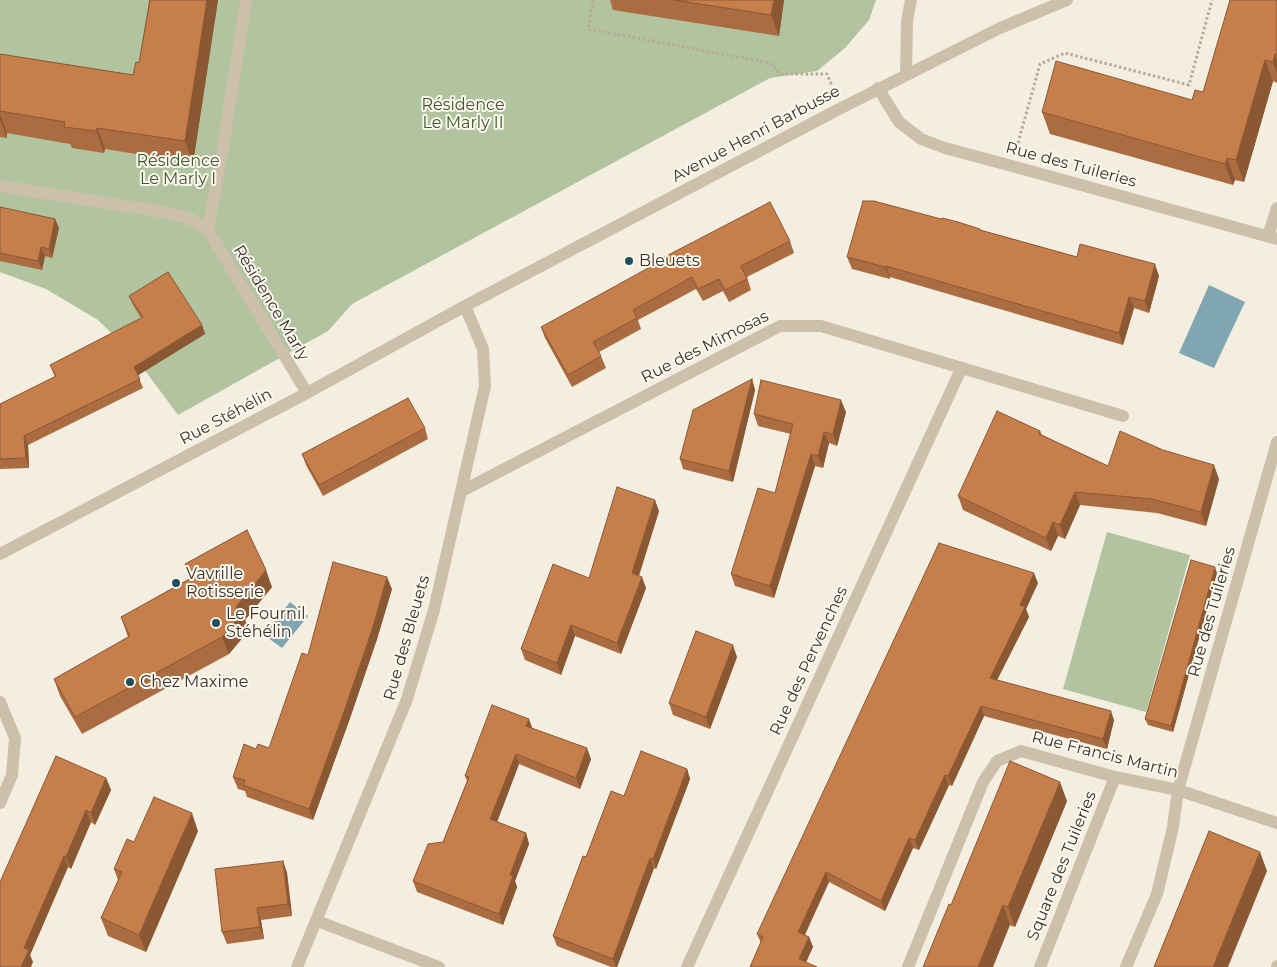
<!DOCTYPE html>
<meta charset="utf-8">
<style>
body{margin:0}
canvas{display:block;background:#f3eee0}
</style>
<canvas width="1277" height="967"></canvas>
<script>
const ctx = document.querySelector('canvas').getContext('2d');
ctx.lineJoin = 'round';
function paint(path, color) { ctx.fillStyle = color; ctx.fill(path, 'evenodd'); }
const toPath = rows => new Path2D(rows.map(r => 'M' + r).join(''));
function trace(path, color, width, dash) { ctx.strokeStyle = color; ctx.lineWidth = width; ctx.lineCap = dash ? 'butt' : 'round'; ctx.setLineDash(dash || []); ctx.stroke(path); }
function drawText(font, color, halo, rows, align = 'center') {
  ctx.font = font + ' Montserrat,sans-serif'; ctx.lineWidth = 4; ctx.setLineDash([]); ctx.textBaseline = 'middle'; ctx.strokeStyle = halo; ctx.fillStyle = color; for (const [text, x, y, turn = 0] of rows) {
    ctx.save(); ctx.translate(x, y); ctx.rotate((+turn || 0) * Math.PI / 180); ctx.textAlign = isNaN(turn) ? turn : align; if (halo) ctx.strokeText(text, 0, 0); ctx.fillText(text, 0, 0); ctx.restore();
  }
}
paint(toPath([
 [0,0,876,0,869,20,845,48,817,71,770,78,352,304,328,331,178,415,132,353,98,320,46,289,0,272],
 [1107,532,1190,555,1146,712,1063,689]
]), '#b1c39f');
paint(toPath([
 [1209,285,1245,302,1214,368,1179,353],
 [290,602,308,616,282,648,264,635]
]), '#7fa6b1');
trace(toPath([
 [593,0,588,29,770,63,780,74,827,74,832,86],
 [1018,143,1040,64,1065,53,1189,85,1212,0]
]), '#b8aa95', 3, [2.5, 2.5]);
trace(toPath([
 [906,75,907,21,911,0],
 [878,88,899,122,921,139,945,148,1012,166,1277,239],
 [0,186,170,213,193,220,208,230,307,393],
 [208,230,223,147,246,0],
 [1268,236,1277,208],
 [462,491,780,326,821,326,1123,416],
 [0,554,307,393,465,306,841,108,1000,28,1067,0],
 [0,702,15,738,12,775,0,803],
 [317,921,439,967],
 [297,967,407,699,434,610,485,386,483,349,465,306],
 [687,967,961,369],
 [908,967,983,782,997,761,1021,751,1115,777,1178,790,1277,823],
 [1040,967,1115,777],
 [1126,967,1157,894,1173,827,1178,790,1277,442],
 [1277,967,1277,966]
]), '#ccc0ab', 12);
paint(toPath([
 [149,0,218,0,193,163,105,149,104,153,72,148,70,144,7,133,7,138,0,137,0,54,133,75,139,63,149,2],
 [610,0,784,0,779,36,613,10],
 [1277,0,1277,83,1273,81,1244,182,1235,180,1233,185,1050,134,1042,112,1192,100,1203,92],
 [0,207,55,219,59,228,52,258,45,256,42,270,0,261],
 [941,219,980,229,981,230,1077,257,1159,276,1149,313,1134,308,1123,345,890,277,890,279,852,269,847,257],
 [790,241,794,253,747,277,751,290,729,302,723,291,703,301,696,289,638,320,641,329,599,352,601,356,606,368,572,387,545,338,541,327],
 [129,296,202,325,205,334,138,375,143,388,28,445,29,468,0,469,0,404,55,377,50,365,141,318,133,305],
 [752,379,755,390,733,482,683,469,680,459],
 [846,412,837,446,829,443,823,468,815,466,774,598,735,586,731,574,775,493,791,434,758,426,754,414],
 [425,428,428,439,323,496,306,465,302,454],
 [1040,431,1042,435,1108,466,1219,479,1206,526,1157,513,1080,505,1065,539,1058,536,1051,551,963,510,958,496],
 [659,511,639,576,646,588,621,654,575,636,561,675,525,660,521,649,589,578],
 [185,564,272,587,245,620,249,630,229,654,82,734,60,696,54,679,128,637,121,617,191,578],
 [1217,573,1173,732,1148,725,1145,719],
 [1038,583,1026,609,1029,617,997,680,1114,720,1107,749,984,716,952,786,949,785,919,850,913,848,885,911,829,882,805,935,809,937,813,947,761,943,757,934],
 [392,589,377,639,349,721,313,820,247,797,245,791,238,789,233,777,256,749,269,748,308,655],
 [737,657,710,729,673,715,669,703],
 [532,728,591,759,580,789,519,764,497,822,526,833,529,844,515,881,517,887,503,925,417,892,413,881,443,842,467,781,465,776],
 [687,769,690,779,656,869,654,868,617,967,611,967,557,946,553,936,586,857,624,796],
 [106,778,111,790,95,825,91,822,71,869,68,867,30,955,33,962,0,882],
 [1067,801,1015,927,951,905],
 [198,831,146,952,108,936,101,918,118,880,114,869,134,842],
 [283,861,287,873,292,916,261,920,264,939,227,944,222,932]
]), '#aa6c40');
paint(toPath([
 [207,0,218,0,193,163,185,141],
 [774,0,784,0,779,36,771,15],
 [1275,54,1277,60,1277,73,1273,62],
 [1265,60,1273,81,1244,182,1236,160],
 [0,114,7,133,7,138,0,120],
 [97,128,105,149,104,153,96,131],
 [1227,158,1235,180,1233,185,1225,164],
 [55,219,59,228,52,258,49,249],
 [41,247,45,256,42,270,38,261],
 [1155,264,1159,276,1149,313,1145,301],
 [886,266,890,277,890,279,885,267],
 [1129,297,1134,308,1123,345,1119,333],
 [202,325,205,334,137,376,134,367],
 [752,379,755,390,733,482,729,471],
 [841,400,846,412,837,446,833,434],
 [824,432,829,443,823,468,818,456],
 [24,436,28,445,29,468,26,458],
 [811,454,815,466,774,598,770,586],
 [1214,465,1219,479,1206,526,1201,512],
 [1075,492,1080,505,1065,539,1060,525],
 [655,500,659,511,636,584,632,573],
 [1053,522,1058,536,1051,551,1046,538],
 [1215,567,1217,573,1173,732,1171,726],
 [266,570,272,587,245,620,249,630,229,654,222,637,236,607],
 [1034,573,1038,583,1026,609,1029,617,993,688,990,678,1020,605],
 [387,577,392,589,377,639,349,721,313,820,309,809],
 [642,577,646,588,621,654,617,643],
 [571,625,575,636,561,675,557,663],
 [733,645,737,657,710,729,706,717],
 [981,706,984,716,952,786,948,776],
 [1111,711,1114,720,1107,749,1103,739],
 [529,719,533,730,526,726],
 [587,748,591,759,580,789,576,778],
 [516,754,519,764,494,830,490,819],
 [687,769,690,779,656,869,653,859],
 [945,775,949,785,919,850,915,840],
 [106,778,111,790,95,825,91,813],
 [1060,782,1067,801,1015,927,1008,907],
 [86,810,91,822,71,869,66,857],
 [192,813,198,831,146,952,139,935],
 [526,833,529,844,515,881,517,887,503,925,499,914,510,875],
 [909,838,913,848,885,911,881,901],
 [1260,852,1267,871,1228,967,1213,967],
 [64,856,68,867,30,955,33,962,31,967,21,967,24,948],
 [650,858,654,868,617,967,616,967,613,959],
 [283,861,287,873,292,916,288,904],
 [826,872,829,882,801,942,798,932],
 [1003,905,1010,925,993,967,978,967],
 [257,908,261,920,264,939,260,927],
 [809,937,813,947,804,967,799,959]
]), '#8b5834');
const building = toPath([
 [150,0,207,0,185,141,97,128,96,131,64,127,65,122,0,111,0,54,133,75,136,62,139,63,150,0],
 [674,0,774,0,771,15,674,0],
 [1230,0,1277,0,1277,54,1275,54,1273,62,1265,60,1236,160,1227,158,1225,164,1042,112,1056,61,1192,100,1195,90,1203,92,1230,0],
 [863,201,874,201,941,219,942,218,958,222,980,229,980,230,1077,257,1080,244,1155,264,1145,301,1129,297,1119,333,886,266,885,267,847,257,863,201],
 [770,202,790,241,741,266,747,279,725,290,719,279,698,289,692,277,633,310,637,318,593,342,601,356,568,375,541,327,650,267,649,265,770,202],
 [0,207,55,219,49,249,41,247,38,261,0,253,0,207],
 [168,272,202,325,134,367,140,379,24,436,26,458,0,459,0,404,56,376,50,365,143,317,129,296,168,272],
 [752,379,729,471,680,459,693,410,752,379],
 [761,380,841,400,833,434,824,432,818,456,811,454,770,586,731,574,758,488,775,493,793,424,754,414,761,380],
 [408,398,425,428,319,485,302,454,408,398],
 [997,411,1040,431,1039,434,1108,466,1120,431,1163,450,1214,465,1201,512,1152,499,1075,492,1060,525,1053,522,1046,538,958,496,997,411],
 [617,487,655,500,632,573,642,577,617,643,571,625,557,663,521,649,553,564,589,578,617,487],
 [247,530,266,570,236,607,243,613,222,637,75,717,54,679,130,636,121,617,193,577,185,564,247,530],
 [939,543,1034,573,1020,605,1025,607,990,678,1111,711,1103,739,981,706,948,776,945,775,915,840,909,838,881,901,826,872,798,932,809,937,799,959,817,967,750,967,763,937,757,934,939,543],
 [1191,560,1215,567,1171,726,1145,719,1191,560],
 [333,562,387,577,373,627,345,709,309,809,243,785,245,780,233,777,244,744,256,749,258,744,269,748,302,653,308,655,333,562],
 [696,631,733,645,706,717,669,703,696,631],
 [492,705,529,719,526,726,587,748,576,778,516,754,490,819,526,833,510,875,513,876,499,914,413,881,428,844,443,842,469,777,465,776,492,705],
 [641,751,687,769,653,859,650,858,613,959,553,936,583,856,586,857,611,791,624,796,641,751],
 [56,756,106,778,91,813,86,810,66,857,64,856,24,948,29,950,21,967,0,967,0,882,56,756],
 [1010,761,1060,782,1008,907,1003,905,978,967,923,967,949,904,951,905,1010,761],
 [154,797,192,813,139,935,101,918,122,872,114,869,127,839,134,842,154,797],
 [1209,831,1260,852,1213,967,1154,967,1209,831],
 [283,861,288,904,257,908,260,927,222,932,215,869,283,861]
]);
paint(building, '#c67e4b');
trace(building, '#8b5834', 1);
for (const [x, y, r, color] of [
 [629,261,5,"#1f4e5c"],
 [176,583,5,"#1f4e5c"],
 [216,623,5,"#1f4e5c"],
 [130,682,5,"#1f4e5c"]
]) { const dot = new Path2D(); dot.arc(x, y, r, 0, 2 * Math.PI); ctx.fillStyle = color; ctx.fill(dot); trace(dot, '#faf7ed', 2); }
drawText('16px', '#42582e', '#faf7ed', [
 ["Résidence",463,105],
 ["Le Marly II",463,123],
 ["Résidence",178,161],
 ["Le Marly I",178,179]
]);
drawText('16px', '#3a322a', '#faf7ed', [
 ["Avenue Henri Barbusse",756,134,-28],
 ["Rue des Tuileries",1071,165,15],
 ["Résidence Marly",271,303,59],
 ["Rue des Mimosas",705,347,-27],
 ["Rue Stéhélin",226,417,-28],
 ["Rue des Tuileries",1212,612,-74],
 ["Rue des Bleuets",407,638,-74],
 ["Rue des Pervenches",809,661,-65],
 ["Rue Francis Martin",1105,755,14],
 ["Square des Tuileries",1062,866,-68]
]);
drawText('16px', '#3a322a', '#faf7ed', [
 ["Bleuets",639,261],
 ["Vavrille",186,574],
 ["Rotisserie",186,592],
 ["Le Fournil",226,614],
 ["Stéhélin",226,632],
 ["Chez Maxime",140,682]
], 'left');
</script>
